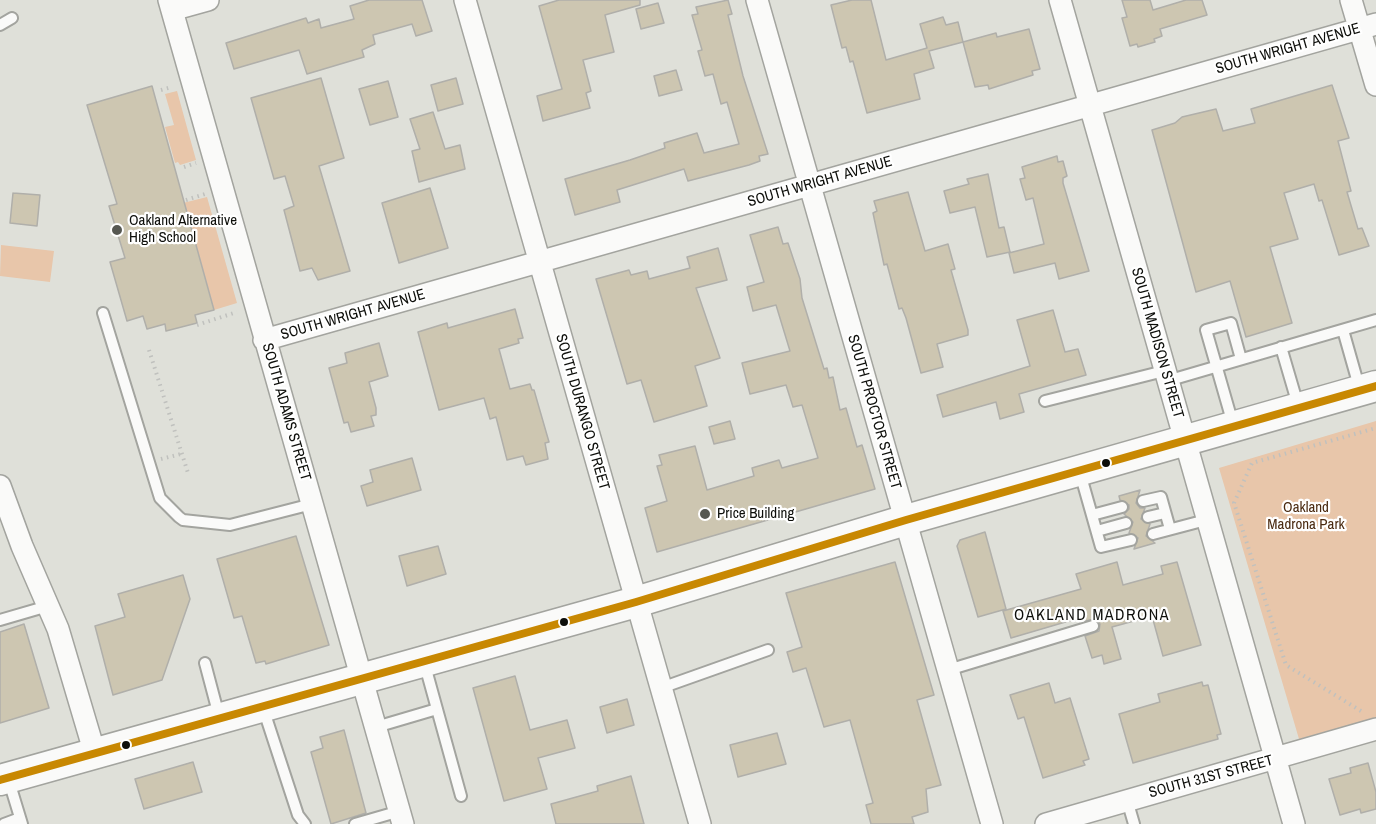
<!DOCTYPE html>
<style>
body{margin:0}
canvas{display:block;background:#dfe0d9}
</style>
<canvas width="1376" height="824"></canvas>
<script>
const ctx = document.querySelector('canvas').getContext('2d');
ctx.lineJoin = 'round';
function paint(path, color) { ctx.fillStyle = color; ctx.fill(path, 'evenodd'); }
const toPath = rows => new Path2D(rows.map(r => 'M' + r).join(''));
function trace(path, color, width, dash) { ctx.strokeStyle = color; ctx.lineWidth = width; ctx.lineCap = dash ? 'butt' : 'round'; ctx.setLineDash(dash || []); ctx.stroke(path); }
function drawText(font, color, halo, rows, align = 'center') {
  ctx.font = font + ' "Archivo Narrow",sans-serif'; ctx.lineWidth = 4.5; ctx.setLineDash([]); ctx.textBaseline = 'middle'; ctx.strokeStyle = halo; ctx.fillStyle = color; for (const [text, x, y, turn = 0] of rows) {
    ctx.save(); ctx.translate(x, y); ctx.rotate((+turn || 0) * Math.PI / 180); ctx.textAlign = isNaN(turn) ? turn : align; if (halo) ctx.strokeText(text, 0, 0); ctx.fillText(text, 0, 0); ctx.restore();
  }
}
paint(toPath([
 [177,91,196,160,180,165,178,162,175,163,165,127,174,125,165,94],
 [207,197,237,303,214,310,183,203],
 [1,245,54,251,50,282,0,276],
 [1376,421,1376,718,1299,739,1219,468]
]), '#e8c6aa');
const building = toPath([
 [369,0,422,0,432,31,416,36,412,24,373,35,375,44,362,50,364,57,307,74,299,50,234,69,226,43,306,18,308,23,319,19,321,28,354,19,350,6,369,0],
 [559,0,640,0,640,5,605,15,614,52,583,60,591,91,586,93,590,108,543,121,537,96,562,89,539,6,559,0],
 [728,0,732,14,728,15,743,76,768,154,759,156,760,161,749,165,688,181,684,169,617,190,620,202,575,215,565,179,630,160,665,148,664,143,697,133,704,153,739,144,727,102,721,104,713,74,705,76,698,51,702,50,692,15,698,14,696,7,728,0],
 [852,0,871,0,886,60,927,48,920,24,943,17,946,25,958,22,963,42,996,33,997,37,1029,29,1040,69,1032,71,1033,75,989,89,988,85,975,87,963,42,929,51,934,68,914,74,920,99,867,113,853,61,850,62,846,47,842,48,831,5,852,0],
 [1122,0,1150,0,1153,10,1186,0,1202,0,1207,15,1160,29,1162,36,1154,39,1155,42,1138,47,1137,44,1130,46,1122,18,1127,17,1122,0],
 [658,3,664,23,641,29,636,9,658,3],
 [676,70,682,90,659,96,654,76,676,70],
 [321,78,344,158,319,166,350,271,318,280,312,268,300,271,284,210,294,206,285,176,274,179,251,98,321,78],
 [456,78,463,104,438,111,431,85,456,78],
 [388,81,398,117,370,125,359,89,388,81],
 [1332,85,1349,138,1338,141,1351,191,1347,192,1358,229,1362,228,1369,246,1339,255,1322,200,1319,201,1314,184,1284,193,1298,239,1270,247,1292,323,1246,337,1230,281,1196,292,1152,130,1175,123,1182,117,1216,109,1223,131,1255,123,1251,109,1332,85],
 [152,86,214,310,195,315,197,323,166,331,165,324,147,329,143,316,127,321,110,262,125,258,109,206,117,204,87,105,152,86],
 [433,112,445,149,460,145,465,169,419,182,412,151,420,149,410,119,433,112],
 [1057,156,1058,162,1063,161,1067,176,1063,178,1063,183,1089,271,1059,279,1055,263,1014,273,1009,253,1044,244,1033,198,1026,200,1020,179,1025,178,1022,167,1057,156],
 [988,174,999,228,1004,227,1010,252,987,257,975,207,950,213,944,191,969,184,967,179,988,174],
 [430,188,448,248,399,263,382,203,430,188],
 [908,192,925,251,948,244,955,269,951,270,968,330,968,335,937,344,943,367,921,373,906,318,902,308,899,309,887,264,884,265,873,213,877,211,874,201,908,192],
 [13,193,40,195,37,226,10,223,13,193],
 [778,227,783,244,788,243,800,279,802,298,824,369,827,368,829,378,833,377,840,410,846,408,857,447,862,445,875,489,657,552,645,508,667,501,657,466,662,465,659,455,695,446,707,490,754,476,752,468,779,460,782,468,818,458,802,405,793,407,786,385,750,394,742,363,790,351,776,305,753,311,747,287,764,282,750,235,778,227],
 [718,248,727,280,696,288,720,358,695,366,707,406,654,422,641,380,627,384,596,279,629,270,631,275,647,271,649,279,690,268,687,257,718,248],
 [515,309,523,338,518,339,519,343,499,349,510,389,530,384,532,390,534,390,549,442,545,443,548,459,526,465,523,456,507,460,496,417,490,419,484,398,439,410,418,332,447,323,448,328,515,309],
 [1053,310,1065,352,1078,349,1086,375,1019,394,1024,412,1000,419,996,402,943,417,937,395,1030,366,1017,320,1053,310],
 [379,343,388,376,369,382,376,408,376,415,371,416,374,426,351,432,348,422,344,423,329,368,347,363,345,353,379,343],
 [730,421,735,439,714,444,709,427,730,421],
 [412,458,421,490,367,506,361,486,373,482,370,470,412,458],
 [1140,490,1136,503,1140,508,1145,508,1141,519,1150,524,1146,536,1155,543,1134,549,1138,538,1129,533,1133,522,1124,514,1129,509,1129,505,1120,500,1119,496,1140,490],
 [985,532,1006,609,978,617,957,546,960,540,985,532],
 [296,536,329,645,266,664,265,661,256,663,242,616,234,618,217,559,296,536],
 [438,546,446,574,407,586,399,556,438,546],
 [895,562,934,695,917,700,941,785,926,789,928,812,912,817,914,824,871,824,866,805,873,803,850,720,824,727,806,668,793,672,787,652,802,647,786,593,895,562],
 [1117,562,1123,585,1163,574,1161,566,1177,562,1201,645,1163,656,1152,616,1112,627,1121,659,1104,664,1102,655,1092,658,1085,636,1099,631,1100,624,1095,619,1080,622,1079,618,1011,638,1003,611,1081,589,1076,574,1117,562],
 [183,575,190,599,162,680,113,695,95,626,125,617,118,594,183,575],
 [24,624,49,708,0,723,0,632,24,624],
 [515,676,530,730,567,720,575,748,538,758,547,789,504,801,473,688,515,676],
 [1202,682,1203,686,1208,685,1221,734,1217,735,1218,739,1133,763,1119,714,1160,702,1158,694,1202,682],
 [1049,683,1055,703,1070,698,1089,759,1083,761,1085,765,1043,778,1024,717,1018,719,1010,695,1049,683],
 [627,699,634,725,607,733,600,707,627,699],
 [344,730,366,813,331,824,311,752,323,748,320,737,344,730],
 [777,733,786,764,738,777,730,745,777,733],
 [193,762,202,792,144,809,135,779,193,762],
 [1368,763,1376,792,1376,809,1361,813,1360,809,1340,815,1329,779,1351,773,1350,768,1368,763],
 [631,776,644,824,556,824,551,804,598,791,597,786,631,776]
]);
paint(building, '#cdc6b1');
trace(building, '#b0afaa', 1.5);
const lane = toPath([
 [0,25,12,18],
 [103,313,160,498,179,517,183,520,230,525,312,504],
 [1343,330,1360,390],
 [1281,347,1298,405],
 [1167,381,1376,320],
 [1045,401,1164,371],
 [1233,424,1206,330,1231,323,1241,359],
 [1080,473,1101,547,1131,540],
 [1143,501,1161,497,1170,529],
 [1092,515,1122,507],
 [1148,517,1165,513],
 [1097,531,1126,523],
 [1153,534,1206,520],
 [0,620,48,606],
 [424,662,461,796],
 [205,663,219,716],
 [948,670,1093,626],
 [661,688,768,650],
 [263,708,298,815,305,824],
 [376,727,437,709],
 [8,778,22,824],
 [1127,800,1134,824],
 [4,824,20,818],
 [355,824,400,811]
]);
const street = toPath([
 [169,0,403,824],
 [465,0,700,824],
 [757,0,992,824],
 [1060,0,1294,824],
 [1351,0,1376,85],
 [172,10,208,0],
 [264,340,1376,24],
 [0,486,22,546,58,629,95,754],
 [1046,824,1376,729]
]);
const secondary = toPath([
 [0,780,636,602,906,520,1376,386]
]);
trace(lane, '#a3a49f', 14);
trace(street, '#a3a49f', 24);
trace(secondary, '#a3a49f', 33);
trace(toPath([
 [161,90,172,87],
 [184,167,196,163],
 [186,200,205,194],
 [197,325,237,312],
 [149,350,188,473],
 [161,459,181,454],
 [1361,711,1286,665,1234,503,1252,463,1376,428]
]), '#c0c1be', 4, [1.5, 4.5]);
trace(lane, '#fafaf9', 10);
trace(street, '#fafaf9', 21);
trace(secondary, '#fafaf9', 30);
trace(toPath([
 [0,780,636,602,906,520,1376,386]
]), '#c88802', 8);
for (const [x, y, r, color] of [
 [117,230,6,"#565852"],
 [1106,463,5,"#0d0e0a"],
 [705,514,6,"#565852"],
 [564,622,5,"#0d0e0a"],
 [126,745,5,"#0d0e0a"]
]) { const dot = new Path2D(); dot.arc(x, y, r, 0, 2 * Math.PI); ctx.fillStyle = color; ctx.fill(dot); trace(dot, '#fff', 2); }
drawText('15px', '#0d0e0a', '#fff', [
 ["SOUTH WRIGHT AVENUE",1288,49,-16],
 ["SOUTH WRIGHT AVENUE",820,182,-16],
 ["SOUTH WRIGHT AVENUE",353,315,-16],
 ["SOUTH MADISON STREET",1157,343,74],
 ["SOUTH ADAMS STREET",286,412,74],
 ["SOUTH DURANGO STREET",582,412,74],
 ["SOUTH PROCTOR STREET",874,412,74],
 ["SOUTH 31ST STREET",1211,777,-15]
]);
drawText('15px', '#0d0e0a', '#fff', [
 ["Oakland Alternative",129,221],
 ["High School",129,238],
 ["Price Building",717,514]
], 'left');
drawText('15px', '#4a2a10', '#fff', [
 ["Oakland",1306,508],
 ["Madrona Park",1306,525]
]);
ctx.letterSpacing = '1.5px';
drawText('16px', '#0d0e0a', '#fff', [
 ["OAKLAND MADRONA",1092,616]
]);
ctx.letterSpacing = '0px';
</script>
